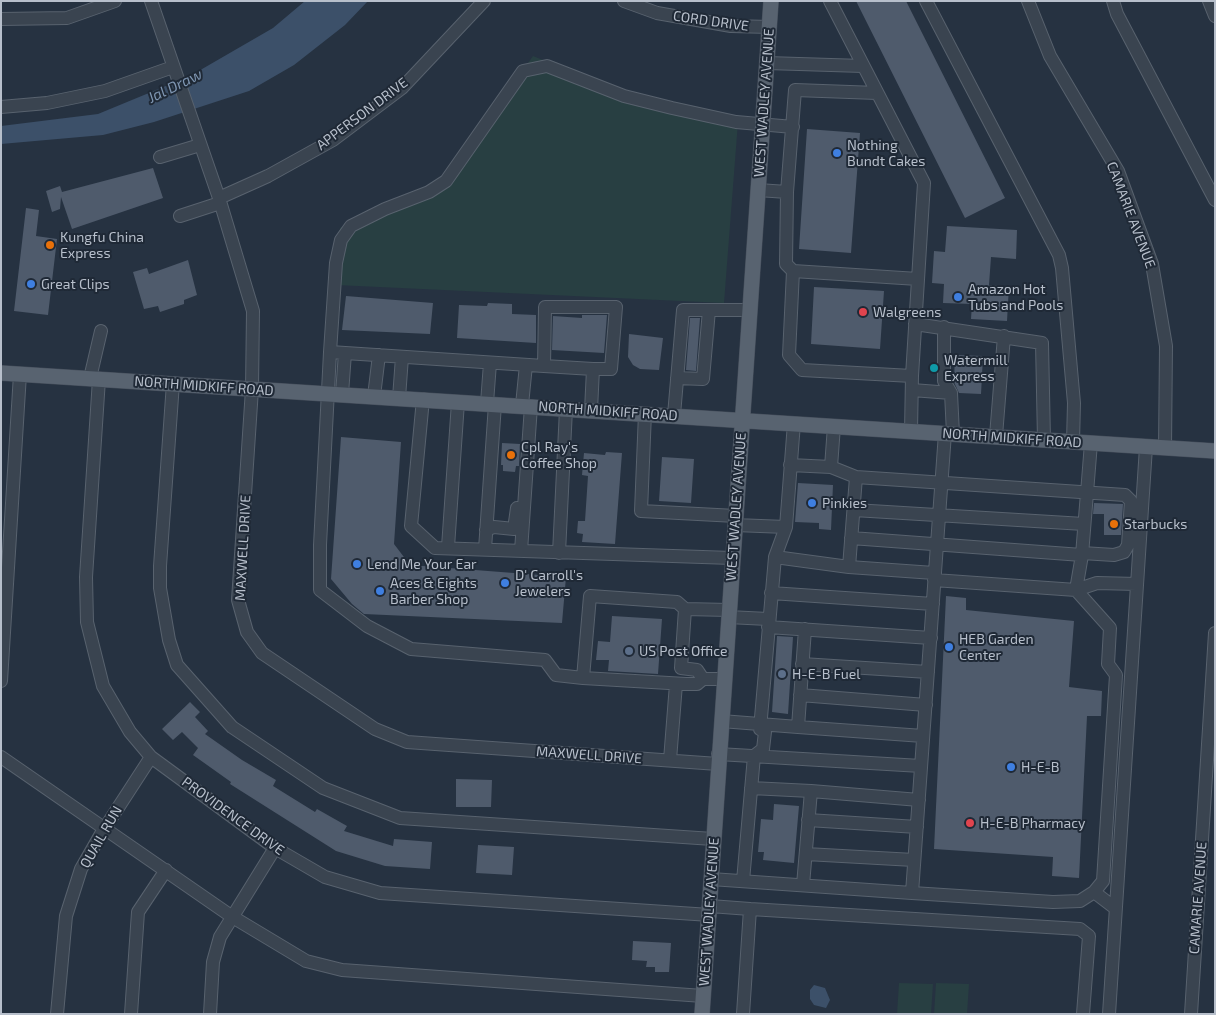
<!DOCTYPE html>
<style>
body{margin:0}
#map{position:relative;width:1216px;height:1015px;overflow:hidden;background:#263241;font-family:"Exo 2",sans-serif}
canvas{display:block}
.frame{position:absolute;inset:0;border:2px solid #b7bfcb;pointer-events:none}
</style>
<div id="map">
<canvas width="1216" height="1015"></canvas>
<div class="frame"></div>
</div>
<script>
const ctx = document.querySelector('canvas').getContext('2d');
ctx.lineJoin = 'round';
function paint(path, color) { ctx.fillStyle = color; ctx.fill(path, 'evenodd'); }
const toPath = rows => new Path2D(rows.map(r => 'M' + r).join(''));
function trace(path, color, width, dash) { ctx.strokeStyle = color; ctx.lineWidth = width; ctx.lineCap = dash ? 'butt' : 'round'; ctx.setLineDash(dash || []); ctx.stroke(path); }
function drawText(font, color, halo, rows, align = 'center') {
  ctx.font = font + ' "Exo 2",sans-serif'; ctx.lineWidth = 4; ctx.setLineDash([]); ctx.textBaseline = 'middle'; ctx.strokeStyle = halo; ctx.fillStyle = color; for (const [text, x, y, turn = 0] of rows) {
    ctx.save(); ctx.translate(x, y); ctx.rotate((+turn || 0) * Math.PI / 180); ctx.textAlign = isNaN(turn) ? turn : align; if (halo) ctx.strokeText(text, 0, 0); ctx.fillText(text, 0, 0); ctx.restore();
  }
}
paint(toPath([
 [533,56,629,95,738,122,724,303,336,285,340,228,445,180],
 [899,983,933,984,931,1014,897,1014],
 [936,983,969,984,967,1014,934,1014]
]), '#283f42');
paint(toPath([
 [305,1,368,1,345,25,294,65,249,91,154,122,103,135,1,144,1,126,98,114,190,76,273,28],
 [814,985,825,988,830,1000,826,1008,814,1005,810,999,810,990]
]), '#3c5069');
paint(toPath([
 [856,1,906,1,1005,198,965,218],
 [807,129,860,133,851,253,799,249],
 [153,168,163,198,72,229,61,197,60,209,52,212,46,191,60,186,62,192],
 [26,208,39,210,36,236,57,239,48,315,14,311],
 [947,226,1017,230,1016,259,991,257,989,285,1009,286,1007,321,971,319,972,304,943,303,944,284,932,283,934,251,945,252],
 [188,260,197,295,184,300,184,304,160,312,158,306,144,309,133,272,147,268,149,274],
 [814,287,884,291,880,349,811,344],
 [346,296,433,303,430,334,342,330],
 [488,303,512,304,512,314,536,315,536,343,457,338,459,305,487,306],
 [582,315,607,315,604,353,552,350,553,316,582,318],
 [690,318,700,318,696,371,686,370],
 [629,334,663,338,659,370,640,369,633,365,628,357],
 [955,355,983,356,981,394,959,393,954,382],
 [341,437,401,442,394,544,410,565,566,577,562,623,364,614,352,604,331,579],
 [502,443,520,444,519,466,516,466,515,472,503,471,503,465,501,465],
 [606,452,622,453,615,544,582,542,583,534,577,533,578,521,585,521,588,476,582,475,584,453,605,455],
 [662,457,694,459,691,503,659,501],
 [798,483,833,485,831,530,819,529,819,523,795,522],
 [1094,503,1123,504,1121,535,1104,535,1104,514,1093,514],
 [946,596,966,598,966,610,1074,621,1069,687,1102,691,1101,716,1087,716,1079,878,1052,876,1053,857,934,849],
 [612,616,662,619,658,674,608,671,609,660,596,660,598,641,610,642],
 [777,636,793,637,788,714,772,712],
 [190,702,200,712,195,717,208,731,205,734,242,760,276,780,273,786,315,812,317,809,347,826,344,831,393,846,394,839,432,842,430,869,385,866,336,851,230,784,231,782,193,755,198,748,182,732,173,740,162,729],
 [456,779,492,780,491,807,456,807],
 [774,804,799,806,794,863,763,860,764,852,758,852,761,819,773,820],
 [478,845,514,847,512,875,476,873],
 [633,941,671,943,669,972,655,972,655,967,646,967,647,961,632,960]
]), '#4f5b6c');
const minor = toPath([
 [151,1,219,198,253,311,252,389,238,600,247,632,262,653,375,729,407,742,718,764],
 [624,1,657,13,731,26,770,27],
 [830,1,924,183,912,376],
 [926,1,1059,255,1062,268,1074,403,1073,442],
 [1028,1,1050,56,1118,171,1152,264,1166,346,1165,448],
 [1113,1,1117,14,1215,200],
 [1209,1,1215,16],
 [1,19,67,18,115,1],
 [767,63,863,66],
 [1,107,47,103,105,91,173,67],
 [160,157,200,145],
 [758,190,787,192,786,264,793,271,789,355,802,370,912,376,911,431],
 [787,192,795,90,877,93],
 [219,198,268,176,333,140,402,88,484,1],
 [180,216,220,203],
 [793,271,918,279],
 [915,324,1042,343,1044,440],
 [944,327,944,381,951,393,953,434],
 [330,352,336,263,341,240,351,226,385,209,429,192,446,181,523,71,547,66,624,96,672,108,736,122,793,127],
 [544,366,330,352,320,545,320,590,367,626,411,649,545,660,556,675,583,678,590,596,677,602,685,609,729,610],
 [90,378,101,331],
 [677,378,703,379,709,310],
 [99,379,86,577,87,622,103,686,130,732,151,757,275,848,325,877,380,893,710,915],
 [173,383,160,566,160,588,169,640,177,665,232,727,323,788,400,818,713,839],
 [912,390,951,393],
 [342,394,345,353],
 [374,396,379,355],
 [399,398,402,357],
 [423,399,411,526,435,548,732,558],
 [487,403,490,363],
 [522,405,526,365],
 [591,410,593,369,611,369,616,307,545,307,544,366,593,369],
 [645,413,641,511,736,516],
 [674,415,683,310,750,310],
 [996,436,1004,336],
 [790,465,831,467,834,426],
 [831,467,856,477,1125,495,1131,501,1128,545,1124,552,1114,555,1082,553],
 [854,510,1084,524],
 [735,525,786,527],
 [486,530,494,527,514,529,517,508],
 [851,538,1082,555],
 [448,547,458,402],
 [485,549,495,404],
 [521,551,531,406],
 [559,553,566,409],
 [775,557,786,527,794,423],
 [849,567,934,573],
 [934,580,1076,590,1082,555,1091,443],
 [771,593,933,604],
 [685,609,681,668,697,670,703,679,724,679],
 [728,617,768,619],
 [768,627,931,638],
 [802,664,928,672],
 [583,678,686,684,697,684,703,679],
 [1,681,20,374],
 [800,695,926,705],
 [721,721,798,727,805,629],
 [798,727,923,736],
 [718,754,921,766],
 [1,757,231,916,306,961,342,970,703,996],
 [670,760,676,684],
 [751,788,811,791,803,885],
 [811,791,919,800],
 [808,820,917,827],
 [806,854,914,860],
 [711,879,912,893,945,433],
 [743,881,754,756,763,749,765,732,760,729,775,557,849,567,856,477],
 [1094,892,1115,908],
 [912,893,1053,902,1080,901,1094,892,1103,881,1116,675,1108,664,1110,628,1076,590,1097,583,1137,584],
 [710,906,750,909,743,1014],
 [750,909,1080,929,1089,936,1083,1014],
 [57,1014,66,916,81,869,101,834,151,757],
 [131,1014,138,912,166,870],
 [210,1014,213,962,220,937,275,848],
 [1109,1014,1146,447],
 [1191,1014,1215,633]
]);
const major = toPath([
 [1,373,1215,451],
 [702,1014,771,1]
]);
trace(minor, '#58626e', 14);
trace(major, '#444d5a', 16);
trace(minor, '#3a4450', 12);
trace(major, '#586370', 15);
for (const [x, y, r, color] of [
 [837,153,5,"#3f7fe0"],
 [50,245,5,"#e8710a"],
 [31,284,5,"#3f7fe0"],
 [958,297,5,"#3f7fe0"],
 [863,312,5,"#e0444e"],
 [934,368,5,"#0f9aa8"],
 [511,455,5,"#e8710a"],
 [812,503,5,"#3f7fe0"],
 [1114,524,5,"#e8710a"],
 [357,564,5,"#3f7fe0"],
 [505,583,5,"#3f7fe0"],
 [380,591,5,"#3f7fe0"],
 [949,647,5,"#3f7fe0"],
 [629,651,5,"#5c6f8a"],
 [782,674,5,"#5c6f8a"],
 [1011,767,5,"#3f7fe0"],
 [970,823,5,"#e0444e"]
]) { const dot = new Path2D(); dot.arc(x, y, r, 0, 2 * Math.PI); ctx.fillStyle = color; ctx.fill(dot); trace(dot, '#1f2936', 2); }
drawText('14px', '#b7bfcb', '#1f2936', [
 ["CORD DRIVE",711,21,8],
 ["WEST WADLEY AVENUE",764,103,-86],
 ["APPERSON DRIVE",362,114,-37],
 ["CAMARIE AVENUE",1131,215,69],
 ["NORTH MIDKIFF ROAD",204,386,4],
 ["NORTH MIDKIFF ROAD",608,411,4],
 ["NORTH MIDKIFF ROAD",1012,438,4],
 ["WEST WADLEY AVENUE",736,507,-86],
 ["MAXWELL DRIVE",243,548,-87],
 ["MAXWELL DRIVE",589,755,4],
 ["PROVIDENCE DRIVE",233,816,36],
 ["QUAIL RUN",101,837,-60],
 ["CAMARIE AVENUE",1198,898,-86],
 ["WEST WADLEY AVENUE",709,912,-86]
]);
drawText('14px', '#b7bfcb', '#1f2936', [
 ["Nothing",847,145],
 ["Bundt Cakes",847,161],
 ["Kungfu China",60,237],
 ["Express",60,253],
 ["Great Clips",41,284],
 ["Amazon Hot",968,289],
 ["Tubs and Pools",968,305],
 ["Walgreens",873,312],
 ["Watermill",944,360],
 ["Express",944,376],
 ["Cpl Ray's",521,447],
 ["Coffee Shop",521,463],
 ["Pinkies",822,503],
 ["Starbucks",1124,524],
 ["Lend Me Your Ear",367,564],
 ["D' Carroll's",515,575],
 ["Jewelers",515,591],
 ["Aces & Eights",390,583],
 ["Barber Shop",390,599],
 ["HEB Garden",959,639],
 ["Center",959,655],
 ["US Post Office",639,651],
 ["H-E-B Fuel",792,674],
 ["H-E-B",1021,767],
 ["H-E-B Pharmacy",980,823]
], 'left');
drawText('italic 15px', '#7f96b2', '#1f2936', [
 ["Jal Draw",175,86,-26]
]);
</script>
